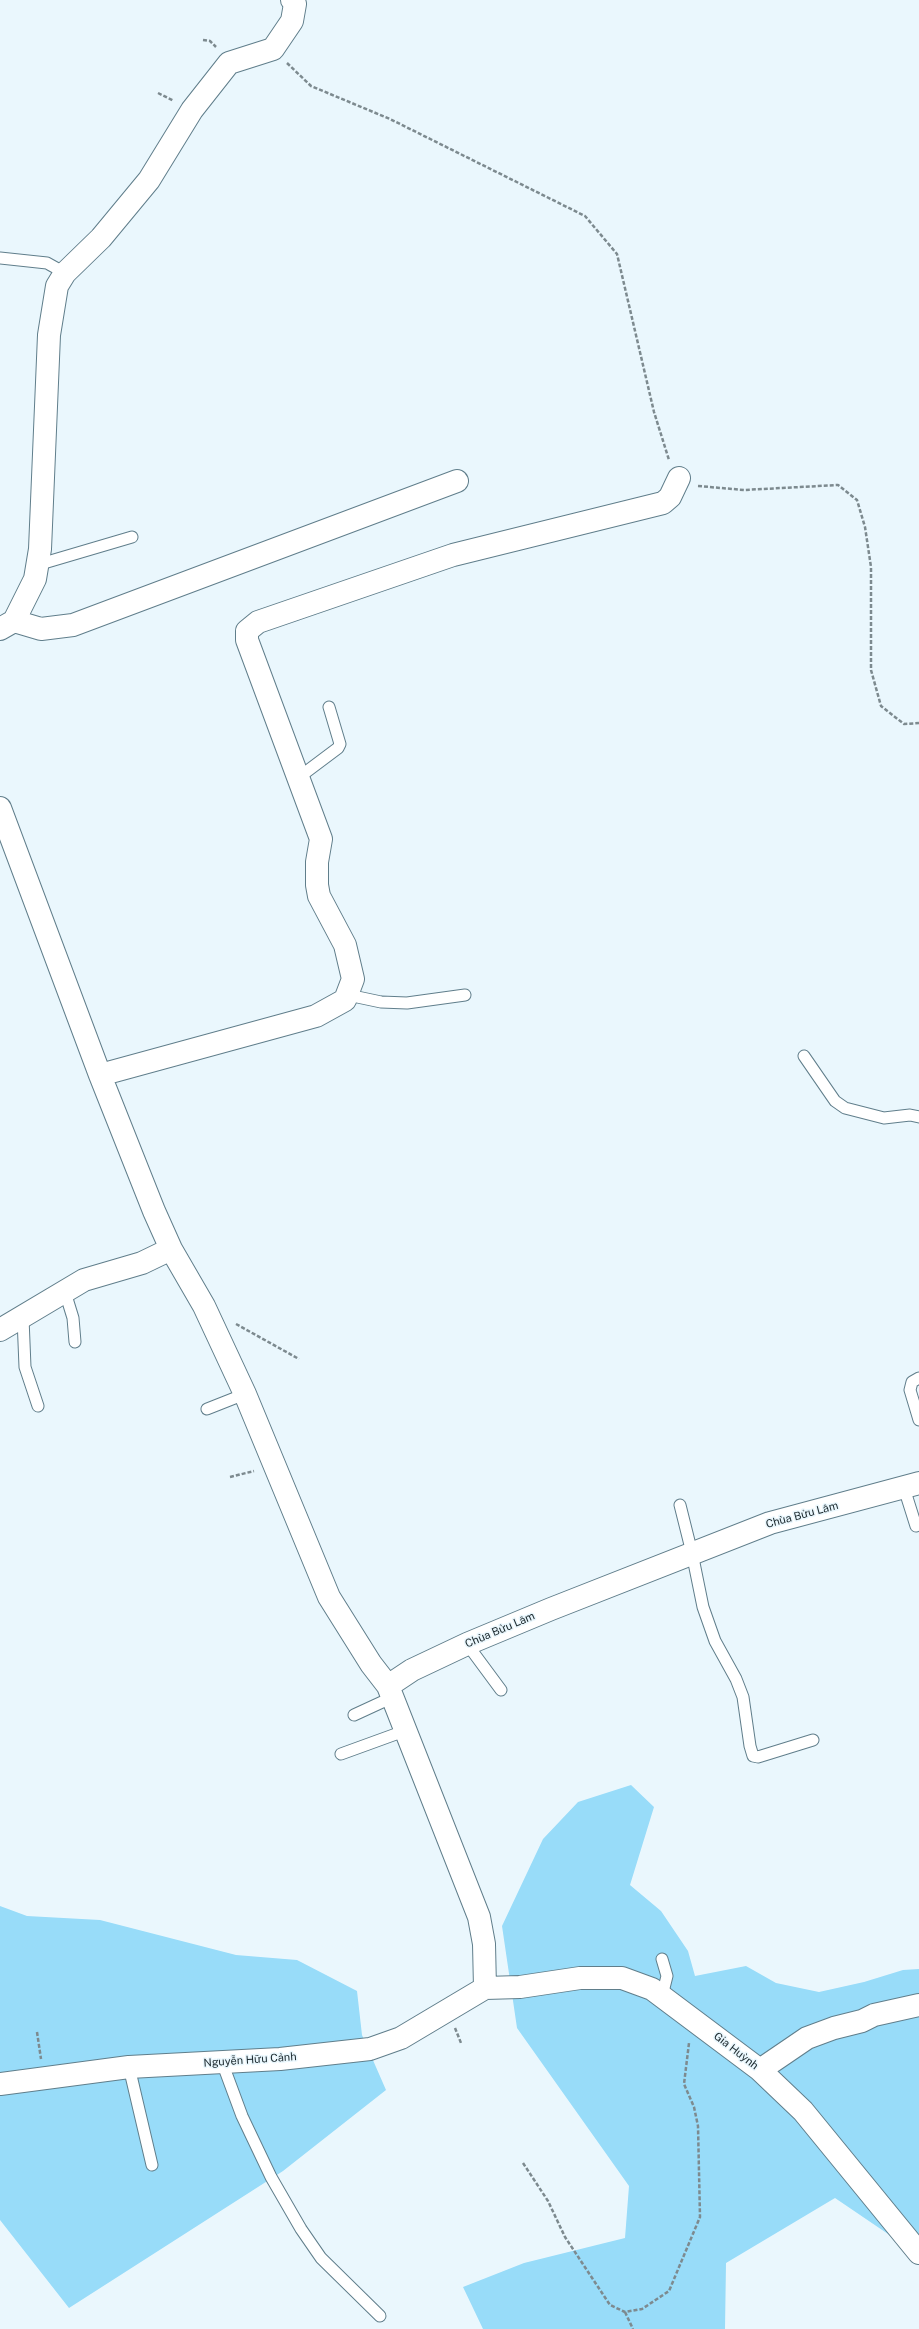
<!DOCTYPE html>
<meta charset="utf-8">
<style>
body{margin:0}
canvas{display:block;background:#eaf7fd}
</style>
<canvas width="919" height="2329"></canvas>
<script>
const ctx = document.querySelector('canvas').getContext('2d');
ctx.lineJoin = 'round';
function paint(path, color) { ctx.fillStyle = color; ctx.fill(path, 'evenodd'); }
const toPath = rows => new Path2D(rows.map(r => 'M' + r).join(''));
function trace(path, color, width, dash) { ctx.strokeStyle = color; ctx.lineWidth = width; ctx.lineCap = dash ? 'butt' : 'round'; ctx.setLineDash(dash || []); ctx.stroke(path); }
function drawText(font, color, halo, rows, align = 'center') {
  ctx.font = font + ' "Public Sans",sans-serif'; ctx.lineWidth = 3; ctx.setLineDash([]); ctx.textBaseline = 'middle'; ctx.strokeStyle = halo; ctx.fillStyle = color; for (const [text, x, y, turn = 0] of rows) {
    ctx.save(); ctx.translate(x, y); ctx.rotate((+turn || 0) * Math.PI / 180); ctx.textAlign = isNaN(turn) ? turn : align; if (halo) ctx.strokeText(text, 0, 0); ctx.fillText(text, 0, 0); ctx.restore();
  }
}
paint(toPath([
 [631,1785,654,1807,630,1885,661,1911,688,1951,695,1976,746,1966,776,1983,819,1992,864,1982,903,1970,919,1969,919,2255,835,2198,726,2263,725,2329,483,2329,463,2287,524,2263,625,2238,629,2186,517,2028,502,1926,543,1839,578,1802],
 [0,1906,27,1916,100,1920,236,1955,297,1960,357,1991,362,2035,386,2090,283,2171,69,2308,0,2220]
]), '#98dcf9');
const service = toPath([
 [0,258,47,263,65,273],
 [37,565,132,537],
 [298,778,338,748,340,744,329,707],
 [348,995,381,1002,407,1003,465,995],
 [804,1056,835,1101,845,1108,884,1118,910,1115,919,1117],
 [65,1292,73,1318,75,1342],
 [23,1318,25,1367,38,1406],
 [919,1378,912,1382,910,1390,919,1420],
 [207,1409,245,1394],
 [904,1488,916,1526],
 [680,1505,692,1553,703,1607,715,1641,736,1679,743,1697,750,1746,753,1756,758,1757,813,1740],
 [467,1644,501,1690],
 [354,1715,393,1697],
 [341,1754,407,1730],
 [662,1996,667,1976,662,1959],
 [222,2062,242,2116,271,2177,301,2229,321,2258,380,2316],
 [129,2067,152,2165]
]);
const minor = toPath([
 [14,621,41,629,73,625,457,481],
 [0,629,14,621,35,579,40,549,49,335,57,286,65,273,101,238,149,180,192,110,229,63,273,49,292,21,295,4,292,0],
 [0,808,100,1075,154,1211,171,1249,204,1306,245,1394,329,1597,371,1664,388,1686],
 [100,1075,316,1016,345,1000,353,979,345,945,319,896,317,885,317,862,321,839,247,640,247,631,258,622,453,555,663,503,670,497,679,478],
 [0,1330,84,1280,142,1263,171,1249],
 [485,1988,484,1944,479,1917,388,1686,412,1670,467,1644,551,1609,770,1523,919,1483],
 [760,2070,807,2038,834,2028,862,2021,874,2015,919,2005],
 [0,2084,129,2067,280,2059,370,2049,401,2038,485,1988,520,1987,580,1978,622,1978,652,1989,760,2070,803,2111,919,2253]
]);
trace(service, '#607e8b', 13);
trace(minor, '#607e8b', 24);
trace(toPath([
 [203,40,210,41,216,47],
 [287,63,311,86,390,119,585,216,617,254,654,412,669,460],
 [158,93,174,101],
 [698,486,744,490,838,485,857,500,865,527,871,567,871,670,881,706,904,724,919,723],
 [236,1324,299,1359],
 [230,1477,254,1471],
 [455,2028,461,2043],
 [37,2032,41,2059],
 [523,2163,548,2201,565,2237,610,2305,625,2312,642,2309,669,2291,700,2217,698,2126,694,2107,684,2084,689,2043],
 [625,2312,633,2329]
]), '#7d8a8f', 2.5, [4, 2]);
trace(service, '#fff', 11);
trace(minor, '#fff', 22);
drawText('11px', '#1a272c', '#eaf7fd', [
 ["Chùa Bửu Lâm",802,1515,-15],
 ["Chùa Bửu Lâm",500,1630,-23],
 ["Gia Huỳnh",736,2051,38],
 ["Nguyễn Hữu Cảnh",250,2060,-4]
]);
</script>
